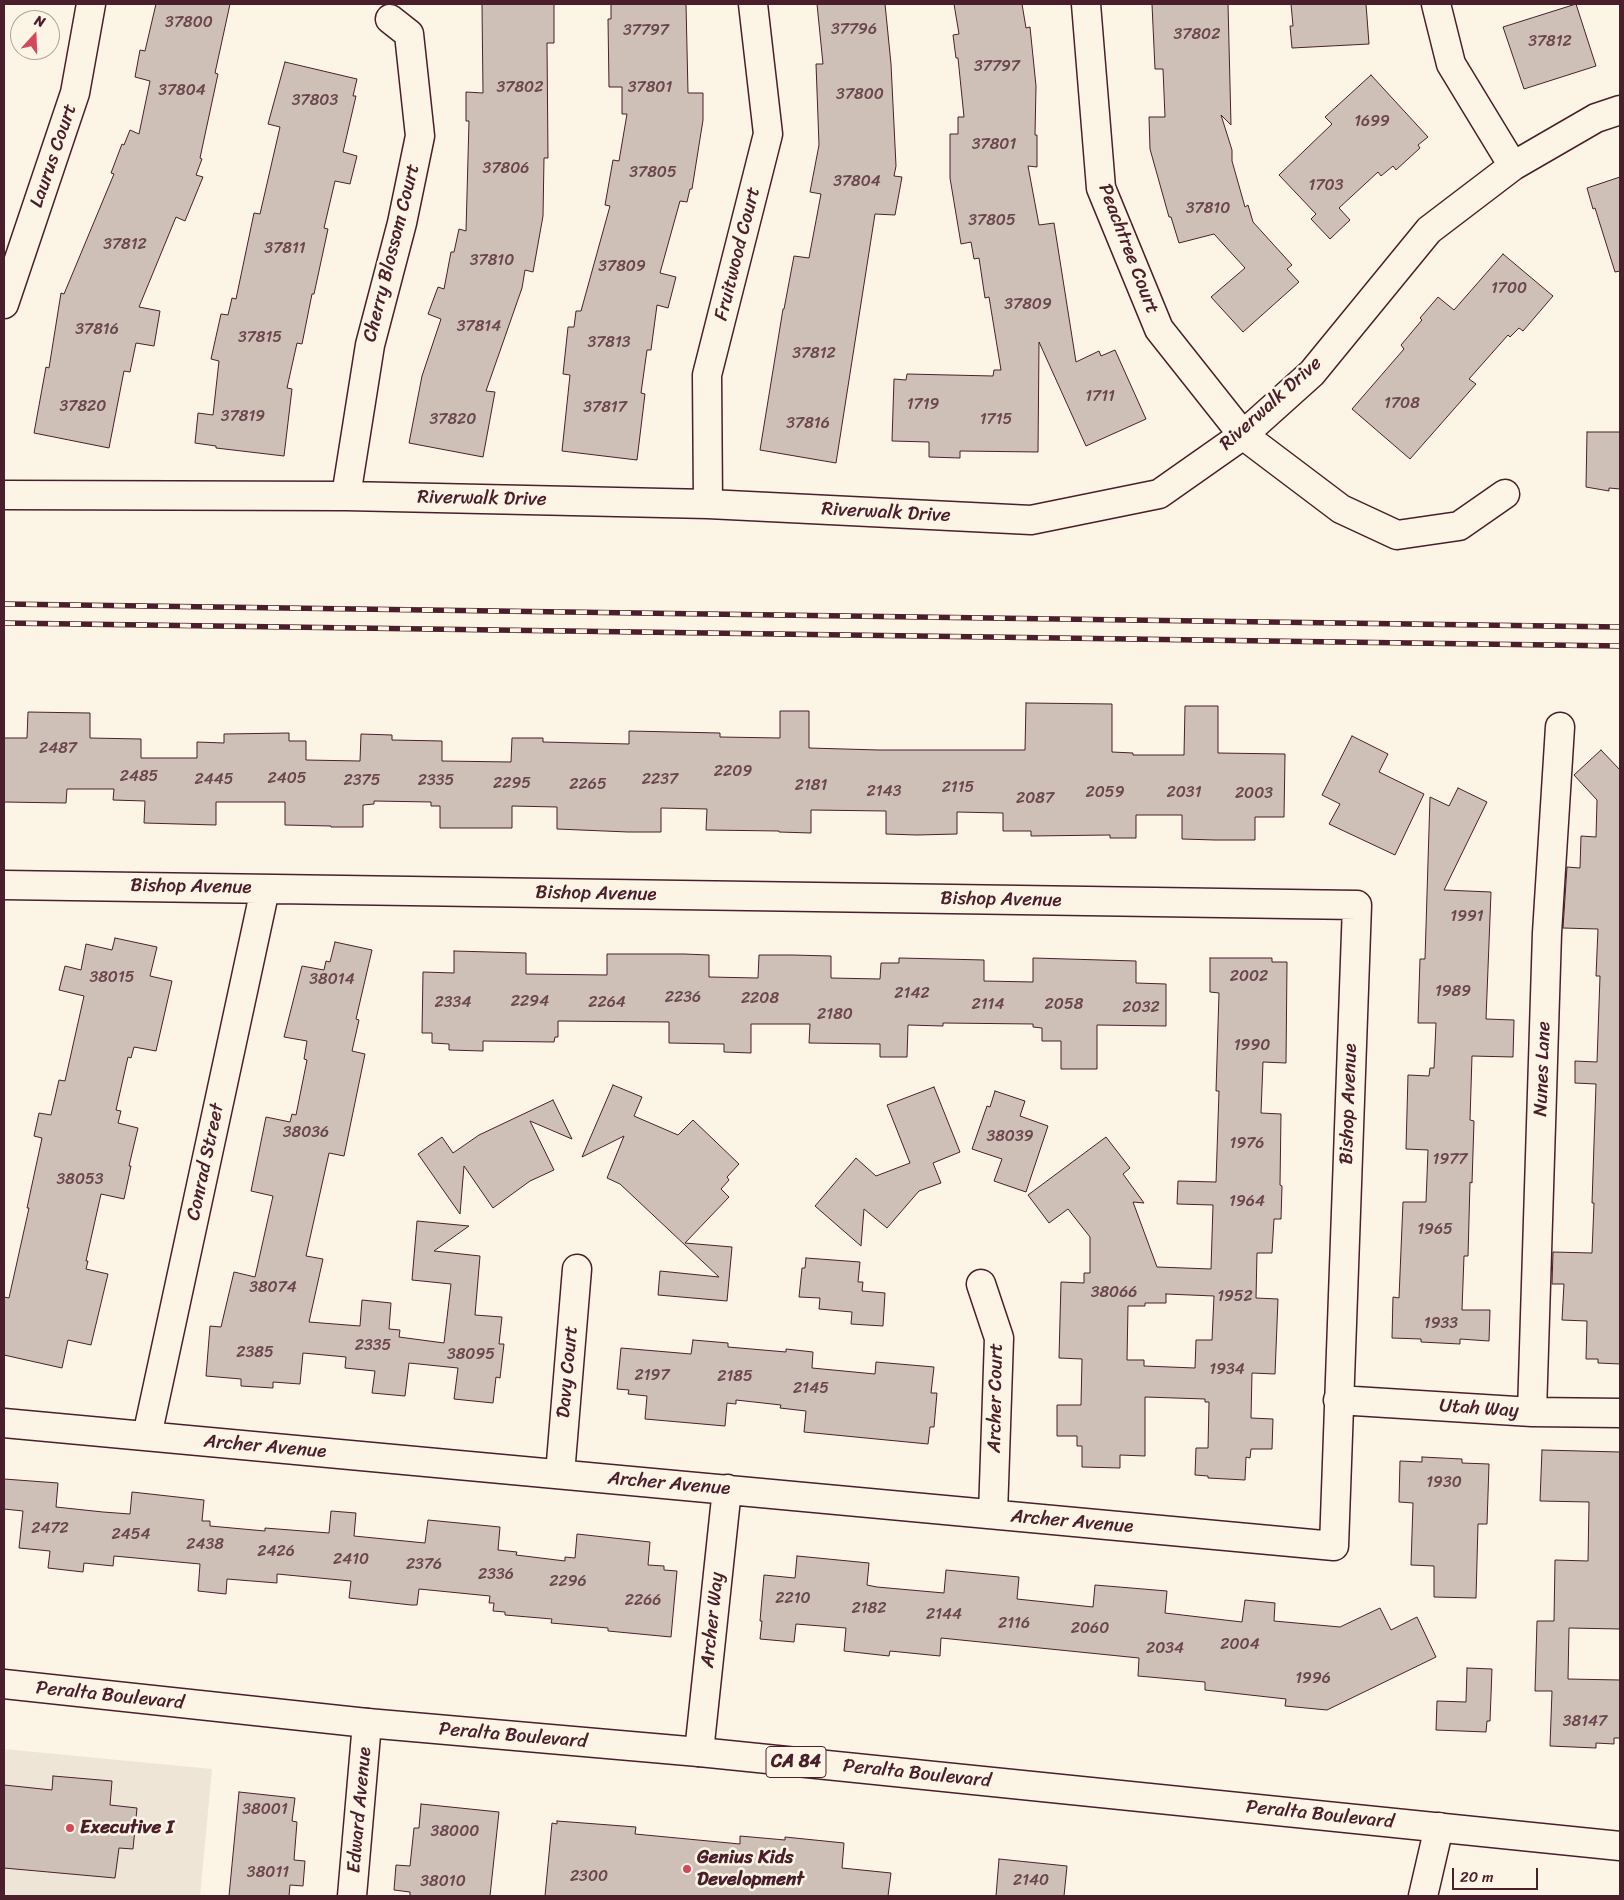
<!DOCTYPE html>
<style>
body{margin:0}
#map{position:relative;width:1624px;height:1900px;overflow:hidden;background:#fcf5e5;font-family:Sriracha,sans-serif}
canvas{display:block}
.frame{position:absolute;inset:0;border:5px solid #4a1f2b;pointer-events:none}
.north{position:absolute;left:10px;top:10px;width:50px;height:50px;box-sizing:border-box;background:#fcf5e5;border:1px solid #b59f9b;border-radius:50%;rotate:20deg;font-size:14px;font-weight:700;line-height:20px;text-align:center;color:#4a1f2b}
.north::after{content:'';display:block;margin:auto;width:18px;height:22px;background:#d1495b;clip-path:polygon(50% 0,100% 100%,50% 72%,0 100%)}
.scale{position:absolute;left:1452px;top:1868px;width:86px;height:22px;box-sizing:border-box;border:2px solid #4a1f2b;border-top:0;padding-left:6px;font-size:15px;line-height:18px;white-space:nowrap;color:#4a1f2b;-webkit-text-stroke:4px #fcf5e5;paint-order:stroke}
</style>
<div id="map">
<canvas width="1624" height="1900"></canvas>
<div class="frame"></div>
<div class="north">N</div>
<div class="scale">20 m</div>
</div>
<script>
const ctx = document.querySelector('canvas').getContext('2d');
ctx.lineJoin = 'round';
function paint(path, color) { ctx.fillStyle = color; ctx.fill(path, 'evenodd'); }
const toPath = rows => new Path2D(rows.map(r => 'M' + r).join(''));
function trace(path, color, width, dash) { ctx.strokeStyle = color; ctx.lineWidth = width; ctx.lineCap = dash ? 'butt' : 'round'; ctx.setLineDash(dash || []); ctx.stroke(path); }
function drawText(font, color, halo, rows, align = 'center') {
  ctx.font = font + ' Sriracha,sans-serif'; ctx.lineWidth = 5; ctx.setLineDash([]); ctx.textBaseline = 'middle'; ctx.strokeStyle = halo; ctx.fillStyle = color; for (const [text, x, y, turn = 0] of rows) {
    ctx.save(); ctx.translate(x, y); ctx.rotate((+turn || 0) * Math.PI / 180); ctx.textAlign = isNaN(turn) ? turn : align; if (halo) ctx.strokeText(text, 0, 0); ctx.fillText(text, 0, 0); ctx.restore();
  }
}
paint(toPath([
 [4,1749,212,1769,200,1896,4,1896]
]), '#eee5d7');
const building = toPath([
 [156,4,230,4,215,73,218,74,200,158,202,159,196,175,203,177,185,221,176,217,139,307,160,311,154,346,136,343,130,372,124,371,109,448,34,433,46,367,49,368,61,293,64,294,114,174,111,173,122,144,124,145,130,130,139,134,150,81,135,77,140,50,145,51,156,4],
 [482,4,554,4,554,43,547,43,548,158,544,158,543,216,533,272,525,270,522,288,486,391,495,392,483,457,409,443,422,376,441,319,428,314,438,287,444,289,451,252,454,252,459,229,466,231,469,121,466,121,466,92,483,93,482,4],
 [611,4,686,4,688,93,703,93,703,120,692,189,690,189,687,202,680,201,660,273,676,277,668,308,657,305,651,350,647,350,641,393,645,394,637,460,562,451,570,375,563,374,568,327,574,327,576,311,581,311,610,206,605,205,613,160,619,161,627,114,622,114,622,87,609,87,608,19,611,19,611,4],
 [817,4,885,4,891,64,896,166,894,176,902,177,895,215,875,214,836,463,760,450,783,309,784,309,794,256,809,258,821,194,810,192,819,145,816,64,823,64,817,4],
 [954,4,1022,4,1026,28,1030,27,1036,86,1035,135,1037,135,1037,167,1028,166,1039,225,1054,223,1076,362,1099,351,1101,356,1115,350,1146,419,1086,446,1039,342,1038,452,960,451,960,458,929,457,929,442,892,441,894,379,906,380,907,374,993,376,994,370,1001,370,989,297,985,298,979,258,974,259,971,242,961,244,950,178,950,134,958,134,958,117,964,117,958,58,956,58,953,35,959,34,954,4],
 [1152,4,1228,4,1231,125,1221,115,1232,150,1232,161,1245,207,1248,205,1253,222,1292,265,1287,269,1299,282,1243,332,1211,297,1245,268,1214,234,1179,243,1171,217,1169,217,1150,149,1149,117,1165,117,1163,69,1155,69,1152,4],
 [1291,4,1366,4,1369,44,1292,48,1290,26,1293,26,1291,4],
 [1576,4,1596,66,1524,89,1503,27,1576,4],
 [285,62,357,79,353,96,356,96,343,152,357,156,350,184,335,181,324,228,328,229,314,294,312,294,302,344,297,343,287,388,292,389,284,456,216,448,216,446,195,443,198,413,213,415,219,361,211,359,221,314,228,315,232,298,236,299,254,213,260,214,280,127,268,124,285,62],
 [1371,75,1428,137,1418,145,1420,148,1396,170,1393,166,1381,176,1378,172,1339,208,1350,220,1330,239,1311,219,1316,214,1279,175,1332,124,1325,117,1371,75],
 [1620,177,1620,271,1615,272,1595,208,1593,209,1587,188,1620,177],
 [1503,254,1553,296,1523,331,1519,328,1510,337,1508,335,1469,379,1476,384,1410,459,1352,409,1404,349,1401,345,1422,320,1420,318,1438,297,1454,310,1503,254],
 [1587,432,1620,432,1620,489,1609,488,1609,491,1586,487,1587,432],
 [1026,703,1112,704,1112,752,1133,753,1133,755,1184,755,1185,706,1218,706,1218,753,1285,754,1284,817,1255,817,1255,840,1215,840,1182,839,1182,815,1136,815,1136,838,1110,838,1110,835,1031,836,1031,831,1003,831,1003,813,957,812,957,834,917,835,886,834,886,811,811,810,811,833,779,832,779,831,706,830,707,809,661,808,661,832,628,832,557,829,557,807,512,806,512,828,440,828,440,806,431,806,431,802,374,801,374,804,363,805,363,827,331,827,331,826,285,825,285,802,216,802,216,825,144,823,145,801,113,800,114,789,67,789,66,803,4,802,4,738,27,738,28,712,90,713,90,738,141,739,141,758,197,758,197,742,224,743,224,734,289,733,289,741,306,741,306,760,360,761,361,734,392,735,392,740,442,741,442,761,511,762,512,738,543,738,543,742,629,744,629,731,720,733,720,737,780,738,780,711,809,711,809,748,879,750,1025,750,1026,703],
 [1352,736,1388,754,1379,772,1424,794,1395,855,1329,824,1340,804,1322,795,1352,736],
 [1601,750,1620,770,1620,1364,1598,1363,1598,1359,1586,1359,1587,1321,1562,1320,1564,1284,1552,1284,1553,1252,1592,1253,1594,1203,1592,1203,1596,1084,1575,1083,1575,1061,1597,1062,1600,976,1596,976,1598,929,1563,928,1567,867,1580,868,1581,836,1596,837,1597,800,1574,775,1601,750],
 [1458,788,1487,802,1444,890,1491,892,1486,1019,1514,1020,1513,1057,1472,1056,1470,1120,1474,1121,1472,1183,1470,1182,1468,1256,1464,1256,1462,1310,1490,1310,1489,1341,1460,1339,1460,1344,1421,1342,1421,1339,1392,1338,1393,1297,1399,1298,1403,1202,1426,1202,1428,1150,1406,1149,1408,1075,1429,1076,1430,1068,1434,1068,1436,1023,1418,1023,1420,959,1425,959,1430,797,1449,806,1458,788],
 [115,938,157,947,150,976,172,981,156,1051,134,1047,131,1058,128,1057,116,1110,121,1111,118,1123,138,1128,129,1166,131,1166,124,1199,101,1194,86,1261,88,1261,86,1269,108,1274,91,1345,68,1340,62,1368,4,1355,4,1297,9,1298,29,1208,27,1208,42,1138,34,1136,39,1113,51,1115,59,1080,65,1081,84,996,59,990,65,966,81,970,86,944,112,950,115,938],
 [335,942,372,950,356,1019,359,1020,352,1051,365,1054,344,1156,329,1153,306,1256,323,1259,309,1322,360,1326,362,1300,391,1303,389,1329,400,1330,399,1337,444,1343,451,1284,412,1280,417,1221,469,1226,434,1251,480,1256,475,1315,502,1317,499,1344,504,1344,500,1378,496,1377,493,1403,454,1399,458,1368,409,1363,405,1396,372,1393,375,1371,345,1368,346,1357,303,1353,300,1384,273,1382,273,1388,241,1386,241,1379,206,1376,210,1326,221,1327,234,1272,255,1277,273,1196,251,1191,266,1117,290,1122,292,1114,296,1115,307,1060,304,1059,307,1041,284,1037,302,966,324,970,326,961,330,962,335,942],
 [454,951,526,953,526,974,607,975,607,954,684,954,709,955,709,977,758,978,759,955,792,955,831,956,831,978,880,979,881,963,899,963,899,958,944,959,984,960,984,981,1033,982,1033,958,1136,961,1136,983,1166,984,1166,1026,1097,1025,1097,1069,1061,1069,1061,1041,1042,1041,1042,1028,1033,1027,1033,1024,943,1023,943,1026,908,1025,907,1057,880,1057,880,1044,809,1043,810,1024,751,1024,751,1053,724,1052,724,1044,669,1043,669,1022,558,1021,558,1037,555,1037,554,1042,483,1041,483,1051,449,1050,449,1044,432,1043,432,1033,422,1033,423,972,454,973,454,951],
 [1210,958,1272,958,1272,962,1287,962,1286,1063,1263,1062,1261,1113,1281,1114,1280,1185,1282,1186,1281,1219,1274,1219,1272,1253,1257,1253,1256,1298,1278,1299,1275,1374,1252,1373,1251,1418,1273,1419,1272,1449,1251,1449,1250,1458,1246,1457,1245,1480,1208,1478,1208,1476,1195,1475,1196,1448,1208,1448,1209,1402,1205,1402,1205,1399,1145,1397,1145,1456,1120,1455,1120,1468,1082,1467,1082,1446,1077,1446,1077,1436,1057,1436,1057,1405,1081,1405,1082,1359,1059,1358,1061,1282,1084,1283,1084,1273,1090,1273,1090,1237,1068,1209,1049,1223,1028,1195,1106,1137,1130,1168,1123,1174,1144,1203,1133,1202,1157,1267,1211,1269,1213,1205,1177,1204,1178,1181,1216,1182,1219,1091,1216,1091,1219,993,1210,992,1210,958],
 [1166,1294,1214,1296,1212,1340,1196,1340,1195,1368,1144,1366,1144,1360,1127,1360,1128,1306,1145,1306,1145,1303,1166,1303,1166,1294],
 [613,1085,642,1097,634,1116,678,1135,693,1120,739,1164,727,1177,729,1180,721,1189,729,1197,685,1243,732,1247,727,1301,658,1295,660,1271,719,1277,620,1184,607,1178,624,1136,582,1157,613,1085],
 [934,1087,960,1152,933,1163,941,1183,919,1191,887,1228,864,1209,861,1246,815,1206,856,1158,876,1176,910,1163,887,1105,934,1087],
 [995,1091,1025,1101,1020,1116,1048,1126,1026,1192,994,1181,1002,1159,972,1149,987,1106,990,1107,995,1091],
 [553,1100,572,1139,530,1121,554,1170,530,1181,493,1208,464,1166,460,1214,418,1154,442,1137,453,1153,479,1135,553,1100],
 [806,1258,860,1262,858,1282,863,1282,862,1291,885,1293,883,1326,851,1324,852,1312,819,1309,820,1298,799,1297,802,1268,805,1268,806,1258],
 [693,1340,728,1343,728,1347,786,1352,786,1349,813,1352,812,1368,875,1374,876,1362,934,1367,931,1393,937,1393,934,1427,930,1427,928,1444,804,1432,806,1411,780,1408,781,1405,736,1400,736,1404,727,1403,725,1426,645,1419,647,1396,628,1394,629,1390,617,1389,621,1348,691,1354,693,1340],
 [1542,1450,1620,1452,1620,1629,1569,1628,1568,1679,1620,1680,1620,1738,1614,1738,1614,1744,1596,1743,1596,1748,1550,1746,1552,1691,1535,1691,1537,1621,1554,1621,1555,1560,1588,1561,1589,1502,1540,1501,1542,1450],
 [1422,1457,1462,1459,1462,1463,1489,1464,1487,1524,1478,1524,1476,1598,1434,1597,1434,1566,1411,1565,1413,1503,1399,1502,1400,1461,1422,1462,1422,1457],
 [4,1479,58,1483,56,1507,103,1512,130,1514,132,1492,204,1500,202,1521,210,1521,210,1526,265,1531,265,1528,329,1533,331,1511,356,1513,354,1536,425,1543,428,1520,500,1527,498,1550,517,1552,516,1555,565,1561,565,1557,575,1558,577,1534,650,1542,648,1565,664,1566,664,1570,677,1571,671,1637,608,1631,608,1628,551,1623,552,1619,505,1615,505,1612,493,1611,494,1603,489,1603,490,1596,419,1589,417,1605,411,1605,349,1598,351,1581,277,1574,277,1583,227,1579,226,1594,198,1591,200,1564,114,1556,113,1566,84,1563,83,1572,48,1568,50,1551,19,1548,23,1511,4,1509,4,1479],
 [797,1556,869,1563,867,1585,877,1587,944,1593,946,1570,1019,1577,1017,1599,1093,1607,1095,1585,1167,1591,1165,1613,1242,1622,1245,1600,1275,1603,1274,1621,1340,1627,1380,1608,1391,1630,1417,1617,1436,1657,1327,1710,1285,1706,1286,1699,1205,1690,1205,1682,1138,1676,1139,1658,941,1638,940,1656,890,1651,889,1656,844,1651,846,1628,796,1624,794,1642,760,1639,762,1621,760,1621,764,1575,795,1578,797,1556],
 [1467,1668,1492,1669,1490,1721,1487,1721,1486,1732,1436,1730,1437,1701,1466,1702,1467,1668],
 [53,1776,112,1781,110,1805,137,1808,133,1849,119,1848,115,1878,4,1868,4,1785,52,1790,53,1776],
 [239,1792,295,1798,292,1821,297,1822,294,1860,305,1861,303,1886,290,1885,289,1896,229,1896,239,1792],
 [421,1804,499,1812,490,1896,410,1896,410,1892,394,1890,396,1865,410,1866,414,1828,419,1828,421,1804],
 [557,1821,636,1827,635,1834,740,1844,740,1836,785,1840,785,1837,844,1843,842,1868,891,1873,888,1896,545,1896,552,1823,557,1824,557,1821],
 [999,1859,1067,1866,1064,1896,996,1896,999,1859]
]);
paint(building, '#cfc0b7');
trace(building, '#4a1f2b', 1);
const minor = toPath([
 [1086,4,1101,188,1159,329,1243,435,1341,509,1397,535,1459,526,1505,494],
 [1436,4,1451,64,1513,166],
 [4,304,75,93,91,4],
 [4,495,346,496,708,504,1031,520,1159,494,1243,435,1312,373,1429,230,1513,166,1596,118,1620,110],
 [346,496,370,345,402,223,420,136,409,34,390,19],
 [708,504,707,375,768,134,753,4],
 [4,885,1357,905,1334,1546,4,1423],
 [981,1284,999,1338,993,1514],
 [1338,1400,1532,1412,1620,1413],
 [1532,1412,1547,933,1560,727],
 [147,1436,265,889],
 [560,1474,577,1269],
 [699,1752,727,1489],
 [352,1896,367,1723],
 [1423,1896,1439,1827]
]);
const primary = toPath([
 [4,1684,367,1723,699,1752,1620,1846]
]);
trace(minor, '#4a1f2b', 31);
trace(primary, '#4a1f2b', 31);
trace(minor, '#fcf5e5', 28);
trace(primary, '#fcf5e5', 28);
const rail = toPath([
 [4,604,1620,627],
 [4,623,1620,646]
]);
trace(rail, '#4a1f2b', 5.5);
trace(rail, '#fcf5e5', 4, [11]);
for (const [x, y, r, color] of [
 [70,1828,5,"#d1495b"],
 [687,1869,5,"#d1495b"]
]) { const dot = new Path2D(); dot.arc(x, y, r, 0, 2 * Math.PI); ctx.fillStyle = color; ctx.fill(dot); trace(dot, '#fcf5e5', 2); }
drawText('16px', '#6b474e', null, [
 ["37800",189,23],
 ["37796",854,30],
 ["37797",646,31],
 ["37802",1197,35],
 ["37812",1550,42],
 ["37797",997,67],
 ["37802",520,88],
 ["37801",650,88],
 ["37804",182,91],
 ["37800",860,95],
 ["37803",315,101],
 ["1699",1372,122],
 ["37801",994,145],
 ["37806",506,169],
 ["37805",653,173],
 ["37804",857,182],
 ["1703",1326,186],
 ["37810",1208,209],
 ["37805",992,221],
 ["37812",125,245],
 ["37811",285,249],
 ["37810",492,261],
 ["37809",622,267],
 ["1700",1509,289],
 ["37809",1028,305],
 ["37814",479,327],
 ["37816",97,330],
 ["37815",260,338],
 ["37813",609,343],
 ["37812",814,354],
 ["1711",1100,397],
 ["1708",1402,404],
 ["1719",923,405],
 ["37820",83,407],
 ["37817",605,408],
 ["37819",243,417],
 ["37820",453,420],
 ["1715",996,420],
 ["37816",808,424],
 ["2487",58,749],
 ["2209",733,772],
 ["2485",139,777],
 ["2405",287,779],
 ["2445",214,780],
 ["2237",660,780],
 ["2375",362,781],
 ["2335",436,781],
 ["2295",512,784],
 ["2265",588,785],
 ["2181",811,786],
 ["2115",958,788],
 ["2143",884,792],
 ["2059",1105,793],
 ["2031",1184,793],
 ["2003",1254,794],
 ["2087",1035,799],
 ["1991",1467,917],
 ["2002",1249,977],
 ["38015",112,978],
 ["38014",332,980],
 ["1989",1453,992],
 ["2142",912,994],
 ["2236",683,998],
 ["2208",760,999],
 ["2294",530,1002],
 ["2334",453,1003],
 ["2264",607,1003],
 ["2114",988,1005],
 ["2058",1064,1005],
 ["2032",1141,1008],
 ["2180",835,1015],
 ["1990",1252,1046],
 ["38036",306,1133],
 ["38039",1010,1137],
 ["1976",1247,1144],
 ["1977",1450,1160],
 ["38053",80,1180],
 ["1964",1247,1202],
 ["1965",1435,1230],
 ["38074",273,1288],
 ["38066",1114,1293],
 ["1952",1235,1297],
 ["1933",1441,1324],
 ["2335",373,1346],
 ["2385",255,1353],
 ["38095",471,1355],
 ["1934",1227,1370],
 ["2197",652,1376],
 ["2185",735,1377],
 ["2145",811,1389],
 ["1930",1444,1483],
 ["2472",50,1529],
 ["2454",131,1535],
 ["2438",205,1545],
 ["2426",276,1552],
 ["2410",351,1560],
 ["2376",424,1565],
 ["2336",496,1575],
 ["2296",568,1582],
 ["2210",793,1599],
 ["2266",643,1601],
 ["2182",869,1609],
 ["2144",944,1615],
 ["2116",1014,1624],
 ["2060",1090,1629],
 ["2004",1240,1645],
 ["2034",1165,1649],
 ["1996",1313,1679],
 ["38147",1585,1722],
 ["38001",265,1810],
 ["38000",455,1832],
 ["38011",268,1873],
 ["2300",589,1877],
 ["2140",1031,1881],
 ["38010",443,1882]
]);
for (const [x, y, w] of [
 [796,1762,60]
]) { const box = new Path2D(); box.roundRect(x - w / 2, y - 15.5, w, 31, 4); ctx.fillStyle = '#fcf5e5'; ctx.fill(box); trace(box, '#4a1f2b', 1); }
drawText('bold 18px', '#4a1f2b', null, [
 ["CA 84",796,1762]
]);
drawText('19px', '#4a1f2b', '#fcf5e5', [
 ["Laurus Court",54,156,-71],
 ["Peachtree Court",1128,249,69],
 ["Cherry Blossom Court",392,253,-76],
 ["Fruitwood Court",738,254,-76],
 ["Riverwalk Drive",1271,404,-42],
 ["Riverwalk Drive",482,499,1],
 ["Riverwalk Drive",886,513,3],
 ["Bishop Avenue",191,887,1],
 ["Bishop Avenue",596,894,1],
 ["Bishop Avenue",1001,900,1],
 ["Nunes Lane",1543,1069,-88],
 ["Bishop Avenue",1349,1104,-88],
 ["Conrad Street",206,1162,-78],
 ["Davy Court",568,1372,-85],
 ["Archer Court",996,1398,-89],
 ["Utah Way",1479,1409,4],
 ["Archer Avenue",265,1447,5],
 ["Archer Avenue",669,1484,5],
 ["Archer Avenue",1072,1522,5],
 ["Archer Way",713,1620,-84],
 ["Peralta Boulevard",110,1696,6],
 ["Peralta Boulevard",513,1736,5],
 ["Peralta Boulevard",917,1774,6],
 ["Edward Avenue",360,1810,-85],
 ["Peralta Boulevard",1320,1815,6]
]);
drawText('bold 19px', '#4a1f2b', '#fcf5e5', [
 ["Executive I",80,1828],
 ["Genius Kids",697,1858],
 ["Development",697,1880]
], 'left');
</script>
